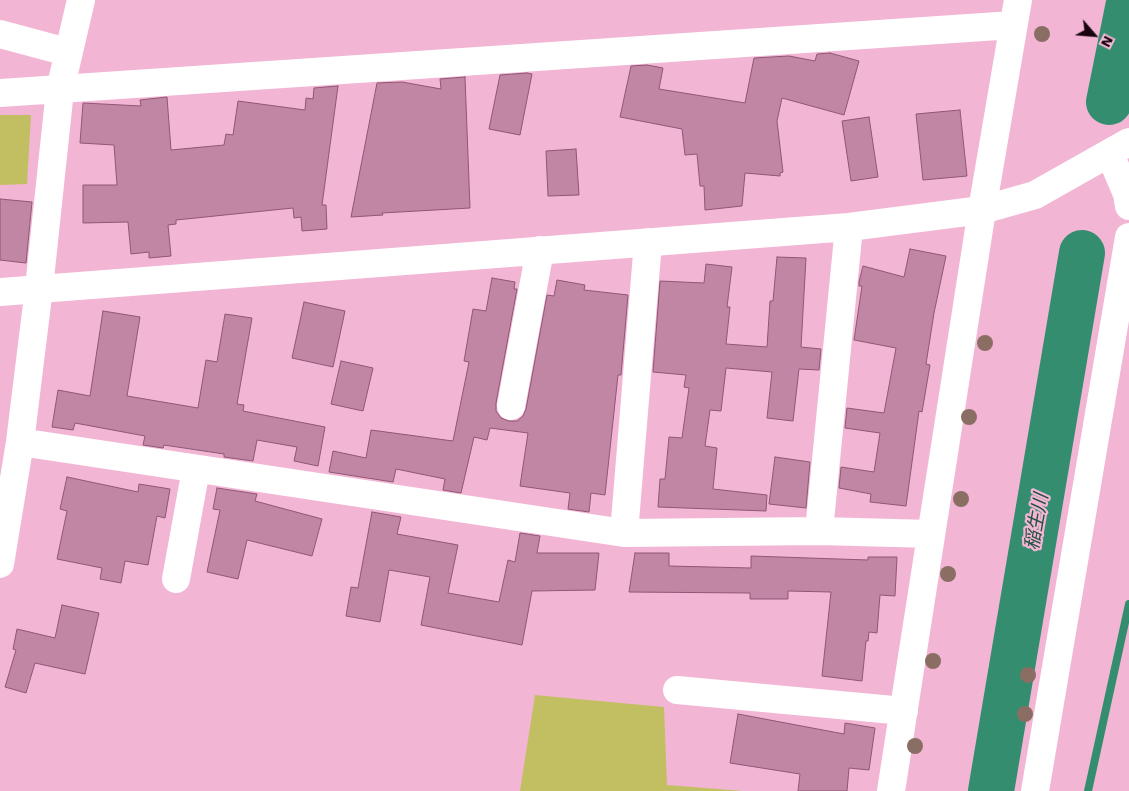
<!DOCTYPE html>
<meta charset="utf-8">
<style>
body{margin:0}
#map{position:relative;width:1129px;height:791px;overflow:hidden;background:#f3b5d4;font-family:"Work Sans",sans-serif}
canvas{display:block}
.north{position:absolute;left:1069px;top:10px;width:50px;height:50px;-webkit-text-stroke:4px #f3b5d4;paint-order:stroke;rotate:117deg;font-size:14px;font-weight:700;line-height:20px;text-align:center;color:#190510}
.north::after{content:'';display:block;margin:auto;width:18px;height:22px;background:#190510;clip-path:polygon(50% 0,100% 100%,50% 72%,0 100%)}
</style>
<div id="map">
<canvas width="1129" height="791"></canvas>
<div class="north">N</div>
</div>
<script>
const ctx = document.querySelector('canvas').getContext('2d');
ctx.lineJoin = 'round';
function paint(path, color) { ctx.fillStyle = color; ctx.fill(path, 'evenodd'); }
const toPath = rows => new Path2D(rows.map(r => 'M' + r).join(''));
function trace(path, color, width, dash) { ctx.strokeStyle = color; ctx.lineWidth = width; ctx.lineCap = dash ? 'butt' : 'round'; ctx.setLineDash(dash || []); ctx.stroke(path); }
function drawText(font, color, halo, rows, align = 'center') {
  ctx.font = font + ' "Work Sans","Noto Sans JP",sans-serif'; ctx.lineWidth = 4.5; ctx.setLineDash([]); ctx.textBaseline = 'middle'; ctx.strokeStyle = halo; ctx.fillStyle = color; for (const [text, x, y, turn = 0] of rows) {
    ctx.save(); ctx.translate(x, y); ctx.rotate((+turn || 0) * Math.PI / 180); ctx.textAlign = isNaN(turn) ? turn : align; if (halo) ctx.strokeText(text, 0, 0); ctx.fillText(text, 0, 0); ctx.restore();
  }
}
paint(toPath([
 [0,115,31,115,27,184,0,185],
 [535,695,664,707,667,785,743,791,520,791]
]), '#c2bf62');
trace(toPath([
 [1088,791,1129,604]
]), '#358d6f', 8);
trace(toPath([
 [1109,102,1129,3],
 [991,791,1082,253]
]), '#358d6f', 46);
const building = toPath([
 [830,53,859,61,844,115,782,98,777,121,783,172,780,173,780,176,745,173,742,206,705,210,704,186,700,186,697,154,685,155,682,129,620,117,631,66,647,65,663,68,659,89,745,103,754,58,789,56,815,61,817,54,830,53],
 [527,73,532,74,520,135,489,129,500,75,527,73],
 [465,77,470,208,382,213,383,215,351,217,377,83,402,82,441,89,440,79,465,77],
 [338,86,322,205,326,205,327,229,302,231,301,217,294,218,293,208,176,220,176,224,168,225,171,256,149,258,149,252,131,254,128,222,83,223,83,185,117,185,114,145,80,143,83,103,141,106,140,100,167,97,171,150,224,145,226,134,233,135,238,101,305,110,306,98,313,99,314,88,338,86],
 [960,110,967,176,923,180,916,114,960,110],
 [869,117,878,177,851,181,842,121,869,117],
 [576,149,579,195,548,196,546,151,576,149],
 [0,199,32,202,26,263,0,260,0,199],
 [910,249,946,256,934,313,926,364,930,365,922,412,919,411,906,506,870,502,871,494,839,488,841,467,874,472,880,433,845,428,847,408,884,413,896,348,854,340,862,286,859,286,859,282,863,266,904,277,910,249],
 [777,257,806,258,801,347,821,349,819,370,799,369,793,421,767,418,772,372,726,368,721,411,710,410,705,446,717,448,713,489,767,495,766,511,658,507,660,479,665,479,669,437,682,438,689,388,684,387,686,375,653,372,660,281,704,283,706,264,732,267,727,307,730,307,726,344,767,347,770,301,773,301,777,257],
 [492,278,515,282,514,289,517,289,496,403,496,411,501,418,509,421,517,421,523,416,526,409,547,295,554,296,557,280,585,285,584,290,628,295,621,375,618,375,605,495,591,493,589,512,568,509,570,493,520,486,528,433,490,428,487,440,474,437,461,493,443,490,445,479,396,469,393,482,329,472,333,451,366,458,371,430,453,441,469,362,464,361,473,309,486,311,492,278],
 [304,302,345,311,333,367,292,358,304,302],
 [103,311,140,317,127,396,198,408,206,360,217,362,225,314,252,318,237,404,244,405,243,411,325,427,318,466,294,461,297,447,257,440,253,461,224,457,224,454,164,445,163,448,143,445,145,436,75,423,73,430,52,427,58,390,90,396,103,311],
 [341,361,373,368,363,411,331,404,341,361],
 [775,457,810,462,806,508,769,504,775,457],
 [67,477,138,492,139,484,170,489,165,518,157,516,148,565,125,561,121,583,100,579,102,568,57,559,67,511,60,509,67,477],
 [217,488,257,494,255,501,322,519,312,556,247,540,238,579,207,572,220,510,213,509,217,488],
 [372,512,401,517,397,534,458,545,448,593,499,602,508,560,515,562,520,533,540,536,537,553,599,553,595,590,532,591,522,645,421,625,430,577,389,570,380,622,346,616,351,587,358,588,372,512],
 [635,553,669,553,669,566,751,568,751,556,868,560,868,557,897,557,895,596,880,595,877,633,869,632,868,641,866,641,862,681,822,676,831,592,788,591,788,599,750,599,750,593,629,592,635,553],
 [62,605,99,613,85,674,35,663,26,693,5,687,16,650,13,649,17,629,55,638,62,605],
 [738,714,844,734,845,723,875,728,869,770,849,768,847,791,798,791,800,774,730,763,738,714]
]);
paint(building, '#c186a4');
trace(building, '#8e5774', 1);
trace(toPath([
 [0,34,67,52],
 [0,93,1013,25],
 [1110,154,1127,194,1129,206],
 [0,292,849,227,982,210,1035,195,1129,142],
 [511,406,540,250],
 [20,442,624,533,819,531,931,534],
 [819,531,849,227],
 [624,533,648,242],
 [0,564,20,442,39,288,60,90,81,0],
 [176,579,196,469],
 [677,690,904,711],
 [891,791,982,210,1018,0],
 [1035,791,1129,237]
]), '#fff', 28);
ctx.fillStyle = '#8a6e64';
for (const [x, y] of [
 [1042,34],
 [985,343],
 [969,417],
 [961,499],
 [948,574],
 [933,661],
 [1028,675],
 [1025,714],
 [915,746]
]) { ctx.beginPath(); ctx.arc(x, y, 8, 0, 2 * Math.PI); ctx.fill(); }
drawText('italic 19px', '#215140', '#f3b5d4', [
 ["稲生川",1037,522,-80]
]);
</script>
